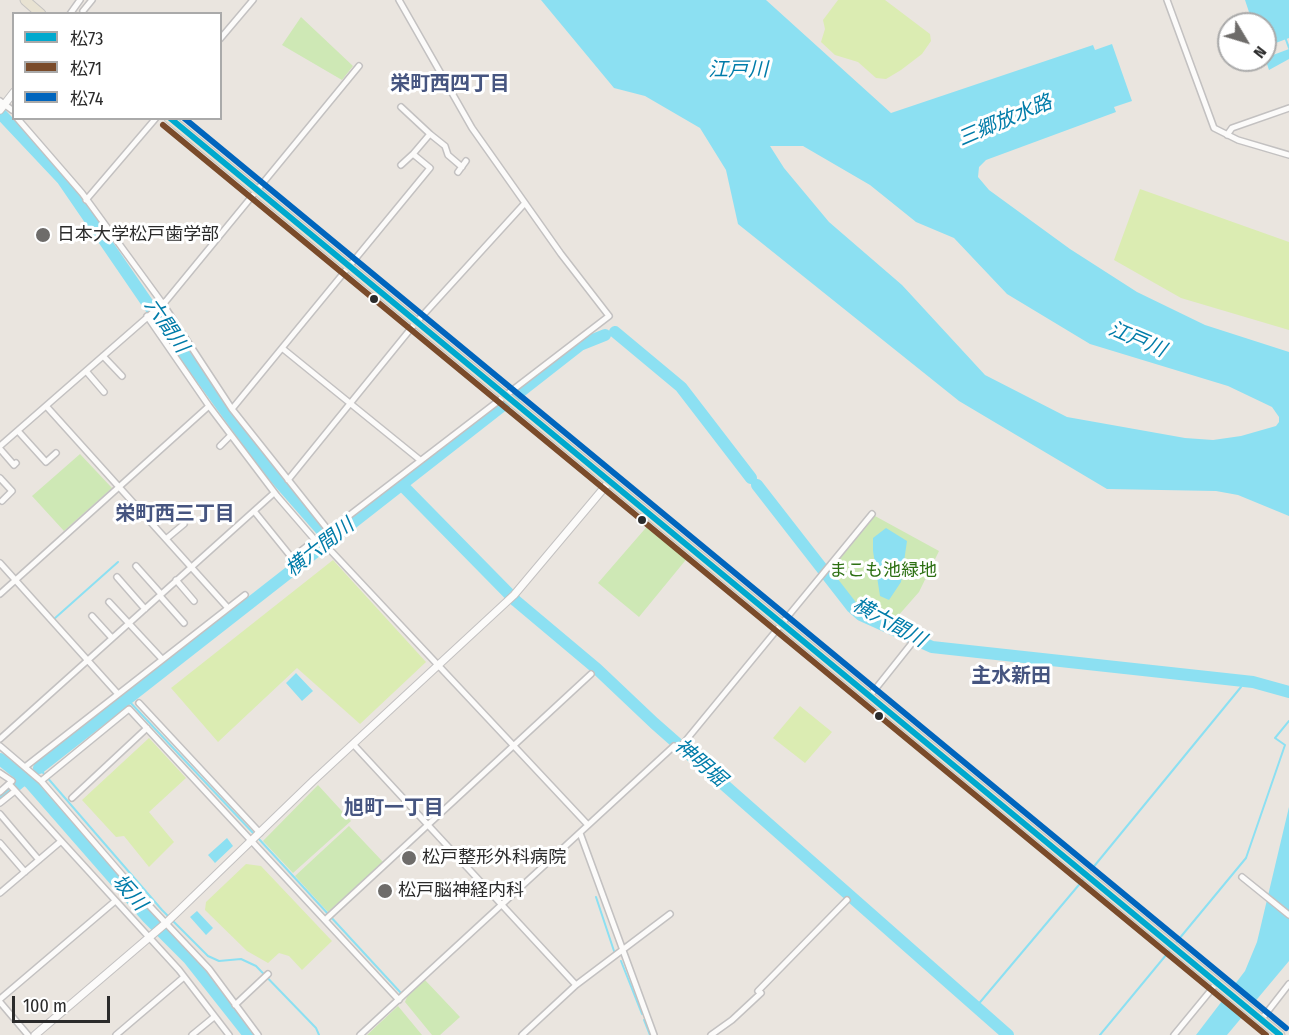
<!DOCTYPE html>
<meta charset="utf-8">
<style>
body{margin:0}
#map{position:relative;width:1289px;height:1035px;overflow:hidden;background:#eae5df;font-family:"Fira Sans Condensed","Noto Sans JP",sans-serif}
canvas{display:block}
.legend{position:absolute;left:12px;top:12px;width:210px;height:108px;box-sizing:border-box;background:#fff;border:2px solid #aaa;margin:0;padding:8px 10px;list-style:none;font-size:18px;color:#2b2b2b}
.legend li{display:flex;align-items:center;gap:12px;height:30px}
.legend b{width:30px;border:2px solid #aaa}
.north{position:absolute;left:1217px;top:12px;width:60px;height:60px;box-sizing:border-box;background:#fff;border:2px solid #aaa;border-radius:50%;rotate:128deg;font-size:16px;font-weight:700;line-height:24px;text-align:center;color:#2b2b2b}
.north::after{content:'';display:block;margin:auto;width:21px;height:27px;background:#6e6c6a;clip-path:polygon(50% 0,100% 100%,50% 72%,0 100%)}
.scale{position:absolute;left:12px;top:996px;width:98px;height:27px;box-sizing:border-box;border:3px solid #2b2b2b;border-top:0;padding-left:8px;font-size:18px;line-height:21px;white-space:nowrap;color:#2b2b2b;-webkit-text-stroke:4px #fff;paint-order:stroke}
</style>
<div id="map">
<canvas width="1289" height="1035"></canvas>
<ul class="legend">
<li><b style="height:8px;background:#00a9ce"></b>松73</li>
<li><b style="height:8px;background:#7a4b2a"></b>松71</li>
<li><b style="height:8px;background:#0065bd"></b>松74</li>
</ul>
<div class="north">N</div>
<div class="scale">100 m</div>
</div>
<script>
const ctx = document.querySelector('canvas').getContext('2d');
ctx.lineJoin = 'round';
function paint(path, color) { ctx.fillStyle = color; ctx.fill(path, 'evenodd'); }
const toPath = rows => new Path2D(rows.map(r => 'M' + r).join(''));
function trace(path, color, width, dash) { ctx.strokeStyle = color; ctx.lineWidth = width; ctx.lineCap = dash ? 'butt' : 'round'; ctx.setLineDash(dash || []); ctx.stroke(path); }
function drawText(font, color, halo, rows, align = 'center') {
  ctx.font = font + ' "Fira Sans Condensed","Noto Sans JP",sans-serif'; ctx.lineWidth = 6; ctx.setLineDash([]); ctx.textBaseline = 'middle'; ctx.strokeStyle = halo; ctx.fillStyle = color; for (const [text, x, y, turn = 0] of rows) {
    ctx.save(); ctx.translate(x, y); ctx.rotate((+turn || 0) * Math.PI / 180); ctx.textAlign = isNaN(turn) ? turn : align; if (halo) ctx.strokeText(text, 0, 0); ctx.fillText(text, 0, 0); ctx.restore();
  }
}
paint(toPath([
 [301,17,353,66,342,80,282,45],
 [80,454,112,488,64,531,32,496],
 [875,516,939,551,919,592,890,625,868,617,854,607,828,573],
 [650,523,689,556,639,617,598,583],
 [318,785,351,821,293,873,263,841],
 [349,826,383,862,328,912,295,876],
 [425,980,460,1017,440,1035,432,1035,405,1002,407,997],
 [398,1006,422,1035,367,1035]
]), '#cee8b5');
paint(toPath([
 [838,0,885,0,930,34,931,41,922,54,901,70,886,79,876,78,858,62,835,55,821,42,825,29,823,20],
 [1140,189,1289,242,1289,330,1181,298,1114,260],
 [333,560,426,662,360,724,297,668,218,742,171,688],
 [800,706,832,732,805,763,773,738],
 [149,738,186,778,149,812,174,842,149,867,124,836,116,837,82,800],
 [246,864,261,866,332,941,302,970,289,956,279,953,268,963,247,951,205,910,206,902]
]), '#dbecb2');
paint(toPath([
 [541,0,766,0,891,113,1093,45,1095,50,1112,44,1132,101,1114,107,1116,112,986,160,979,167,978,177,989,190,1070,249,1137,292,1205,325,1289,352,1289,516,1238,495,1216,491,1107,489,959,401,738,224,726,170,700,128,645,96,614,88],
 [770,146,803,146,870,185,916,222,954,238,1007,294,1090,344,1228,386,1272,407,1279,417,1279,422,1276,426,1241,436,1213,440,1185,438,1067,417,985,375,902,285,829,222,784,168],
 [1245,0,1289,0,1289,38,1265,47,1265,24,1253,24],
 [1289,49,1289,59,1269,70,1265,58],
 [886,528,907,541,901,582,889,600,880,596,873,551,873,538],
 [296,673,313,691,302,701,286,683],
 [1289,807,1289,961,1227,1035,1196,1035,1245,971,1257,942],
 [227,838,233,846,215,863,208,855],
 [197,911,213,928,206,935,190,917]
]), '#8ce0f2');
paint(toPath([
 [1231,984,1257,1005,1245,1019,1220,999]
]), '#eae5df');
trace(toPath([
 [1285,37,1289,48],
 [54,619,118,562],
 [127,699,254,834],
 [39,768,162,910,208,956,219,961,241,959,256,966,316,1028,319,1035],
 [258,838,400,992],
 [1091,870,1241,687],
 [596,897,614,951],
 [1174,945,1246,858,1285,745,1275,738,1289,721],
 [621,961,642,1014],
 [976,1007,1083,880],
 [644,1020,650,1035],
 [1100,1035,1171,949]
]), '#8ce0f2', 2);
trace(toPath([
 [0,113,63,180,148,304,266,467,330,540],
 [615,332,681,387,751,478],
 [400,483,516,601,597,669,654,723,1008,1035],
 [757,485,852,607,861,615,932,647,1253,682,1289,692],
 [0,759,30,783,148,918,189,959,249,1035],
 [39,768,580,345,605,335],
 [0,799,24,779]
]), '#8ce0f2', 12);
const minor = toPath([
 [1167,0,1214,128,1238,140,1289,155],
 [83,11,92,0],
 [70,14,80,0],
 [220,39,253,0],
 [0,101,12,110],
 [401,107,430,134,413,154,430,168,282,348,420,460],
 [17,118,82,193,163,304,232,409,329,531,609,316,561,254,472,128,399,0],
 [430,134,445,146,448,155,462,167],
 [1227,135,1232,128,1289,108],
 [401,165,413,154],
 [458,172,466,161],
 [86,200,156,118],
 [147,316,209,406,277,496,315,540,292,558,254,511],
 [103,356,122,376],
 [86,371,104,392],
 [47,407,228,608],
 [232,409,282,348],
 [18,431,46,462,56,453],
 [0,446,166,301,359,66],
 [220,446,231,435],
 [0,449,14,465,16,463],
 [0,478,12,491,2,501],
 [288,480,413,326,525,203],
 [166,539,184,524],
 [332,552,588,825],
 [0,563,118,694],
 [136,566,161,594],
 [117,577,145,609],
 [176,580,194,601],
 [0,594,209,406],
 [160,596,184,623],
 [109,602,162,659],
 [92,616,112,638],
 [869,697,912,643],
 [139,703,260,833],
 [0,739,274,493],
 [353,744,576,985],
 [0,746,41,781,143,899,209,969,258,1035],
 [678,750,872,514],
 [25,767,245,595],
 [0,773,12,781,0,792],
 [41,781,129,709,399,1000],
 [9,784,179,970,229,1035],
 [72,798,147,728],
 [0,803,15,791],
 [0,814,39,860],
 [580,833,654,1035],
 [0,843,25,872],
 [1242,877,1289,915],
 [0,893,60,842],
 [325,920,591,674],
 [758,991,847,900],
 [0,999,114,902],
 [0,1002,28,1035],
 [235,1005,268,974],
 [1261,1020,1289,984],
 [116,1035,184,977],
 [192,1035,214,1017],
 [360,1035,674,746],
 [522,1035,576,985,670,914],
 [711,1035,732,1020,761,993],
 [1174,1035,1216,984]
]);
const tertiary = toPath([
 [0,110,14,92],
 [35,1035,166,923,313,781,514,595,609,482]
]);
const primary = toPath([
 [25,0,41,14],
 [169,118,1280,1035]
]);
trace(minor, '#c3c1c1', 8);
trace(tertiary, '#c3c1c1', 9);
trace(primary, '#c5c3c1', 11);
trace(minor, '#fcfbfa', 5);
trace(tertiary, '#fcfbfa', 7);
trace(primary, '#e8e2d2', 9);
trace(toPath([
 [170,118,1280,1035]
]), '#00a9ce', 6);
trace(toPath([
 [163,125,1266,1035]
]), '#7a4b2a', 6);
trace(toPath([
 [184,118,1286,1028]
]), '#0065bd', 6);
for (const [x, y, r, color] of [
 [43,235,8,"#6e6c6a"],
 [374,299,5,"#2b2b2b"],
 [642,520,5,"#2b2b2b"],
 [879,716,5,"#2b2b2b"],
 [409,858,8,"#6e6c6a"],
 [385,891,8,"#6e6c6a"]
]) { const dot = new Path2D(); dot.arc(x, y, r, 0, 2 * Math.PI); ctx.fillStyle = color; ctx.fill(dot); trace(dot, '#fff', 2); }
drawText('18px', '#2b2b2b', '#fff', [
 ["日本大学松戸歯学部",57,235],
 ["松戸整形外科病院",422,858],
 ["松戸脳神経内科",398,891]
], 'left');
drawText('18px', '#2d7013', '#fff', [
 ["まこも池緑地",883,571]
]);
drawText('italic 20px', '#007ca9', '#fff', [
 ["江戸川",738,70],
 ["三郷放水路",1005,121,-23],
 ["六間川",166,326,55],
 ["江戸川",1137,340,23],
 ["横六間川",320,548,-38],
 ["横六間川",889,623,29],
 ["神明堀",700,763,41],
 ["坂川",129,893,48]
]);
drawText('bold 20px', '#465580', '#fff', [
 ["栄町西四丁目",450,84],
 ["栄町西三丁目",175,514],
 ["主水新田",1011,676],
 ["旭町一丁目",394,808]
]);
</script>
